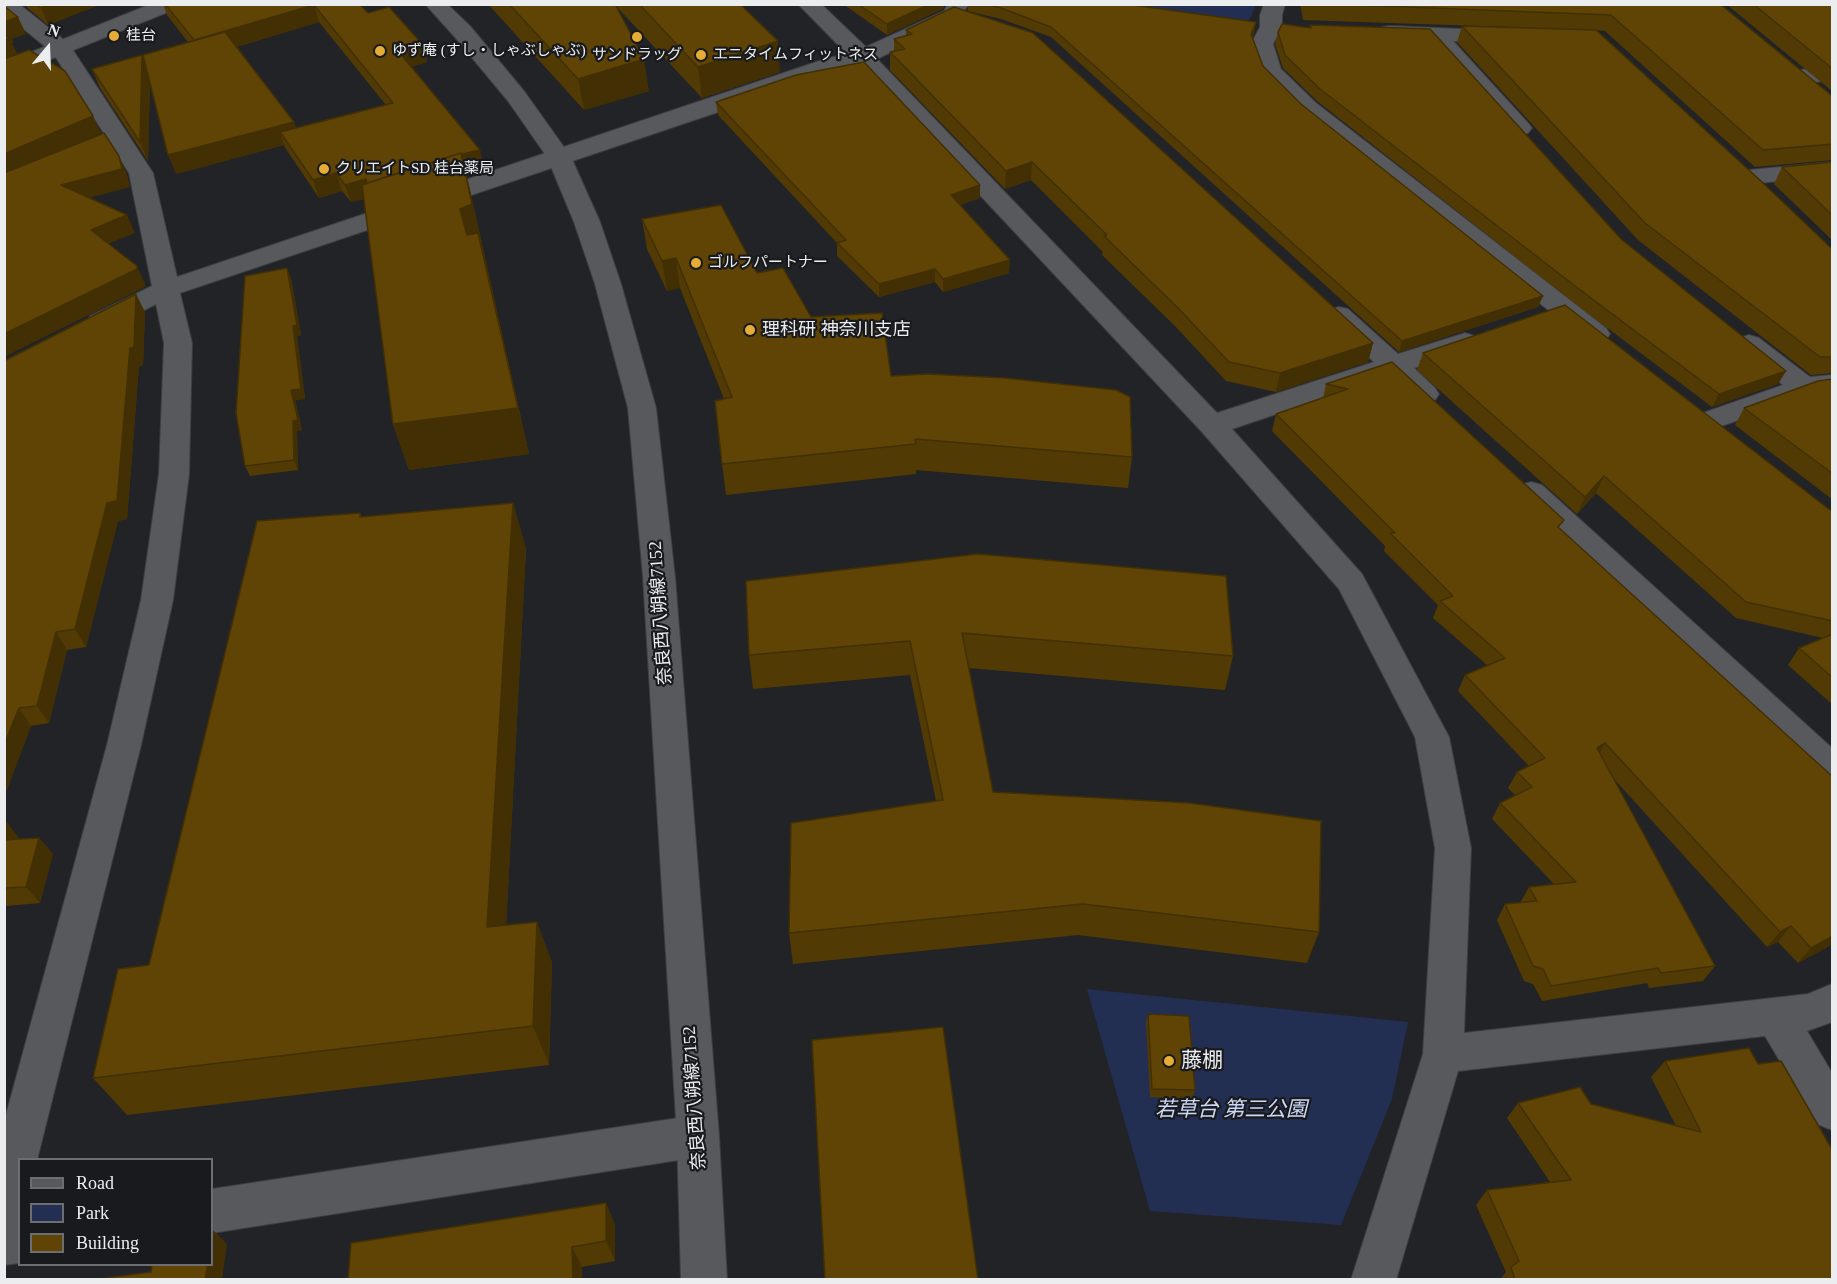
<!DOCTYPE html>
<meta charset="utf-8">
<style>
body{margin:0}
#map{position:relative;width:1837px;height:1284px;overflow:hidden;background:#222327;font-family:"Times New Roman",serif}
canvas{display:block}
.frame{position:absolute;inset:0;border:6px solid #ecedef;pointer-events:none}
.legend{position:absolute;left:18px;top:1158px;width:195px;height:108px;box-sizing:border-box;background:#191a1d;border:2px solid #6d6e71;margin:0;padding:8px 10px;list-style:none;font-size:18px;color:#ecedef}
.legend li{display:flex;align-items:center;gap:12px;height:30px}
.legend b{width:30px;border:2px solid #6d6e71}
.north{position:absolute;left:18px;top:18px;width:60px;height:60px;-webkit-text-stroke:4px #191a1d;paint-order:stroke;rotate:19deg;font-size:16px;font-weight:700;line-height:24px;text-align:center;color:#ecedef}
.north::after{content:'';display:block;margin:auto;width:21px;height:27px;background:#ecedef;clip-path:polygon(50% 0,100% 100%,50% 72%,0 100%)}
</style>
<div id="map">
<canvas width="1837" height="1284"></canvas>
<div class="frame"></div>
<ul class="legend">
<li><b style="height:8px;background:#58595d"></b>Road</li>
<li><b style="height:16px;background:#232e53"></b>Park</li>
<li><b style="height:16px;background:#5f4406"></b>Building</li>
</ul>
<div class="north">N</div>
</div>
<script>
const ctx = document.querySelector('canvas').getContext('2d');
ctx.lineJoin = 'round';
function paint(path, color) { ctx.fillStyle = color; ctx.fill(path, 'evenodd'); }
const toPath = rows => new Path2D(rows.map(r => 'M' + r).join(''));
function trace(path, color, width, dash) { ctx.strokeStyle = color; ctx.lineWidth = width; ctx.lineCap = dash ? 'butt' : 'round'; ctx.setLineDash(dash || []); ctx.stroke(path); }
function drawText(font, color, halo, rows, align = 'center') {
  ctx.font = font + ' "Times New Roman","Noto Sans JP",serif'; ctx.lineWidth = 4.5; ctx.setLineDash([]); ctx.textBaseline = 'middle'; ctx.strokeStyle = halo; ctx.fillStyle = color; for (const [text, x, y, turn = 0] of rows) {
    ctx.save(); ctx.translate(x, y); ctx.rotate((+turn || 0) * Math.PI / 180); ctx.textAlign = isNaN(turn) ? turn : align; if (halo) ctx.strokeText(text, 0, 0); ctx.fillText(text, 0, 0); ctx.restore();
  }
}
paint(toPath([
 [1091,5,1256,5,1246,27],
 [1087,989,1408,1022,1392,1099,1341,1225,1150,1211]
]), '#232e53');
const street = toPath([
 [4,4,19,4,69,44,153,173,177,277,828,58,847,54,798,4,821,4,866,47,944,11,948,4,969,4,958,19,877,59,1217,413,1374,362,1330,321,1326,315,1330,309,1339,307,1348,309,1398,354,1465,333,1475,336,1479,342,1475,348,1414,368,1435,388,1439,394,1435,400,1425,403,1415,400,1389,376,1232,429,1362,574,1449,737,1471,848,1464,1033,1808,994,1832,984,1832,1022,1807,1031,1832,1073,1832,1130,1817,1124,1765,1036,1458,1071,1396,1280,1351,1280,1423,1054,1435,848,1415,737,1339,589,1202,432,858,65,180,293,192,343,189,474,173,600,141,745,37,1160,20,1160,20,1263,4,1265,4,1122,107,745,141,600,159,474,164,343,156,304,110,328,100,330,90,328,87,322,90,316,152,286,129,173,53,53,4,13,4,4],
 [1264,4,1285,4,1282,15,1282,27,1273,44,1281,69,1316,103,1606,328,1610,334,1606,340,1596,342,1586,340,1300,113,1260,71,1251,44,1260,27,1260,15,1264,4],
 [1390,26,1511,31,1514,36,1511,41,1503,42,1453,41,1528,123,1532,128,1528,133,1520,135,1512,133,1429,40,1382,37,1379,32,1382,27,1390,26],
 [1832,66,1832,80,1800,84,1792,82,1789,77,1792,72,1800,70,1832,66],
 [1832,162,1832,176,1749,184,1740,182,1737,177,1740,172,1749,170,1832,162],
 [1749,335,1759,338,1810,377,1832,375,1832,393,1808,396,1710,430,1700,428,1696,421,1700,414,1783,385,1739,350,1735,344,1739,338,1749,335],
 [1531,482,1542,485,1832,748,1832,783,1819,779,1520,499,1516,492,1520,485,1531,482],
 [698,1115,713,1121,719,1136,713,1151,698,1157,212,1233,212,1189,698,1115]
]);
const secondary = toPath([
 [151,4,181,4,178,8,4,78,4,63,151,4],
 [425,4,447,4,470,26,524,91,571,157,600,222,621,284,656,408,675,577,719,1136,727,1280,681,1280,677,1136,643,577,628,408,595,284,574,222,547,157,508,101,454,36,425,4]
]);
trace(street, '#3d3e41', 2);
trace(secondary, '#3d3e41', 2);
paint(street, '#58595d');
paint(secondary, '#58595d');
paint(toPath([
 [23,4,101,4,48,25],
 [163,4,359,4,368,13,423,45,427,62,411,67,484,167,466,172,467,177,529,454,409,470,393,424,364,199,351,202,342,191,319,198,286,149,284,145,176,174,150,82,148,161,100,88,92,69,188,42,167,15],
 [319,22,386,105,296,128,294,122,236,47],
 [488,4,740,4,780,72,702,98,615,5,649,91,584,110],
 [843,4,946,4,942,9,887,35],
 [968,4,1125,4,1256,22,1254,33,1252,38,1263,66,1301,104,1543,296,1538,307,1399,352,1051,37,1001,19,968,11],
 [1300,4,1720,4,1831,95,1833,96,1833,160,1755,167,1605,31,1596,30,1831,248,1833,248,1833,373,1811,375,1638,240,1457,42,1462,26,1567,29,1303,20],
 [1726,4,1833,4,1833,92,1731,8],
 [1310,25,1622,240,1786,371,1778,384,1712,407,1573,302,1317,101,1283,68,1275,44,1278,32,1310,28],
 [906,30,1373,343,1368,362,1276,392,1226,381,1176,327,1102,255,1103,252,1031,180,1005,189,890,70,890,52,894,51,894,39,906,36],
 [716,102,980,198,960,205,1009,273,943,292,935,282,879,297,837,256,837,243,718,115],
 [1833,162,1833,241,1774,184,1782,167],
 [642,219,757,273,811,317,891,376,1132,457,1128,488,916,470,916,474,726,495,722,464,724,399,680,288,667,291,647,249],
 [291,278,301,335,297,336,305,399,295,400,302,430,297,431,298,470,250,476,245,466],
 [145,312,143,365,139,366,127,519,118,521,86,647,67,650,49,723,31,726,4,797,4,361],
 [1423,353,1833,510,1833,705,1788,665,1799,648,1823,638,1736,618,1596,493,1577,514,1417,370],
 [1392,362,1560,529,1833,944,1798,963,1778,942,1767,947,1613,778,1715,966,1703,981,1649,988,1647,983,1542,1001,1533,984,1524,981,1497,920,1505,904,1520,903,1529,887,1554,884,1492,819,1500,803,1515,795,1508,788,1517,772,1529,766,1458,691,1465,675,1487,665,1433,618,1438,605,1384,551,1385,546,1272,431,1276,414,1323,398,1326,384],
 [1833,379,1833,500,1735,425,1744,408],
 [513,503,526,549,506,925,552,962,549,1065,127,1115,93,1078,149,965,360,513,362,517],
 [746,581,1233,656,1225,690,969,668,993,792,1319,932,1307,963,1078,935,793,964,789,933,936,801,910,675,753,689,749,655],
 [4,821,19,838,19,839,39,838,53,854,40,903,6,906,4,912],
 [1148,1014,1195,1090,1192,1099,1150,1097,1146,1022],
 [1665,1061,1758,1064,1833,1280,1500,1280,1506,1272,1476,1205,1487,1190,1550,1182,1507,1118,1518,1103,1591,1104,1676,1126,1651,1077],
 [615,1224,615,1261,582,1267,582,1280,348,1280]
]), '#523a05');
paint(toPath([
 [50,4,101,4,48,25,41,8],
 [930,4,946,4,942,9,887,35,887,24],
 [314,5,319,22,201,58,194,41],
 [18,17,26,34,12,39,14,43,12,43,18,55,4,61,4,22],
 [1256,22,1254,33,1249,45,1251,34],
 [778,41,780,72,702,98,698,67],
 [423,45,427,62,404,69,399,52],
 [142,55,150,73,148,161,140,142],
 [644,59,649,91,584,110,578,79],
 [93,116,101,133,4,175,4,154],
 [294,122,300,141,280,132,284,145,176,174,168,155],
 [480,150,484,167,466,172,467,177,529,454,409,470,393,424,370,197,351,202,345,185],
 [119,156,127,174,130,187,70,203,61,185],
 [1032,162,1031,180,1005,189,1006,171],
 [336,173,342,191,319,198,313,180],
 [980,185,980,198,951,208,951,195],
 [127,215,135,233,100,247,91,230],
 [676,258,680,288,667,291,662,261],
 [1010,260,1009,273,943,292,943,279],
 [137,266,145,284,145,287,4,357,4,334],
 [287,268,291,278,301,335,297,336,305,399,295,400,302,430,297,431,298,470,294,460],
 [935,269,935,282,879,297,879,284],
 [136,294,145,312,143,365,139,366,127,519,118,521,86,647,75,629,130,348],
 [1543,296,1538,307,1399,352,1402,341],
 [1373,343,1368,362,1276,392,1280,373],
 [1786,371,1778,384,1712,407,1719,394],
 [1604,476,1596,493,1577,514,1585,497],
 [513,503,526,549,504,968,487,927],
 [56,632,67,650,49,723,37,706],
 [19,708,31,726,4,797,4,745],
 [1605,743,1596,759,1597,748],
 [6,821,19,838,17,857,4,841],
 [39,838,53,854,40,903,26,887],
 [537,922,552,962,549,1065,533,1026],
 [1791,926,1778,942,1767,947,1780,932],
 [1833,936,1833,944,1798,963,1811,948],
 [606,1203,615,1224,615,1261,606,1241],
 [213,1230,227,1244,222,1280,205,1280,208,1264,212,1264,212,1240],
 [572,1247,582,1267,582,1280,573,1280]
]), '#423004');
const building = toPath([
 [37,4,50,4,41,8,37,4],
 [165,4,359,4,368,13,389,7,423,45,399,52,480,150,462,154,462,159,461,153,367,183,366,179,345,185,336,173,313,180,280,132,393,103,314,5,194,40,165,4],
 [509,4,615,4,644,59,578,79,509,4],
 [639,4,740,4,778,41,698,67,639,4],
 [858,4,930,4,887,24,858,4],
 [985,4,1125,4,1256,22,1251,34,1263,66,1301,104,1543,296,1402,341,1051,27,1001,8,985,4],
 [1330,4,1720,4,1831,95,1833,96,1833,144,1763,150,1611,15,1330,4],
 [1753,4,1833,4,1833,69,1753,4],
 [4,6,18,17,4,22,4,6],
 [954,7,1033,33,1373,343,1280,373,1229,362,1179,309,1104,236,1107,235,1032,162,1006,171,890,52,905,49,894,39,912,34,906,30,954,7],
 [1282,24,1311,28,1310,25,1430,29,1622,240,1786,371,1719,394,1579,289,1320,89,1285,55,1278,32,1282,24],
 [1462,26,1596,30,1762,182,1831,248,1833,248,1833,357,1820,357,1645,223,1462,26],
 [225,32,294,122,168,155,143,55,225,32],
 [4,35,10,38,4,40,4,35],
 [29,50,65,71,93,116,4,154,4,59,29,50],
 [142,55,140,142,92,69,142,55],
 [864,62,980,185,951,195,1010,260,943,279,935,269,879,284,837,243,846,240,716,102,796,75,864,62],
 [104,133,119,156,122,169,61,185,127,215,91,230,137,266,137,269,4,334,4,173,104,133],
 [461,153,472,204,460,209,467,235,478,233,518,408,393,424,362,185,461,153],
 [1833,162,1833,216,1782,167,1833,162],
 [721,205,757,273,783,268,811,317,882,313,891,376,928,374,1005,378,1116,390,1130,397,1132,457,915,439,916,444,722,464,715,401,732,397,676,258,662,261,642,219,721,205],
 [287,268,297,325,293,326,301,389,291,390,298,420,293,421,294,460,245,466,236,413,245,276,287,268],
 [136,294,134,347,130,348,117,501,107,503,75,629,56,632,37,706,19,708,4,745,4,361,136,294],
 [1565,305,1830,510,1833,510,1833,621,1746,602,1604,476,1585,497,1423,353,1565,305],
 [1392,362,1564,520,1558,527,1833,777,1833,936,1811,948,1791,926,1780,932,1605,743,1597,748,1715,966,1661,973,1658,968,1551,986,1543,969,1533,966,1505,904,1537,901,1529,887,1576,882,1500,803,1532,787,1517,772,1545,758,1465,675,1505,658,1440,601,1453,596,1390,533,1395,533,1276,414,1348,389,1326,384,1392,362],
 [1833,379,1833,474,1744,408,1818,381,1833,379],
 [513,503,487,927,537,922,533,1026,93,1078,118,969,149,965,257,521,360,513,360,517,513,503],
 [978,554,1226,576,1233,656,962,633,993,792,1190,803,1321,821,1319,932,1083,904,789,933,791,823,943,800,910,641,749,655,746,581,978,554],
 [1833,634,1833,678,1799,648,1833,634],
 [39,838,26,887,4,888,4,840,39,838],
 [1148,1014,1189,1016,1195,1090,1152,1089,1148,1014],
 [943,1027,978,1280,825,1280,812,1040,943,1027],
 [1749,1048,1758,1064,1781,1061,1833,1151,1833,1280,1515,1280,1511,1267,1519,1261,1487,1190,1571,1180,1518,1103,1580,1087,1591,1104,1701,1132,1665,1061,1749,1048],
 [606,1203,606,1241,572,1247,573,1280,348,1280,351,1243,606,1203],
 [152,1264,208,1264,205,1280,91,1280,151,1272,152,1264]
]);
paint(building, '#5f4406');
trace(building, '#423004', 1.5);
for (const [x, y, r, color] of [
 [114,36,6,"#e5ad36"],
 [637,37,6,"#e5ad36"],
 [380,51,6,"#e5ad36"],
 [701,55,6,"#e5ad36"],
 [324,169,6,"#e5ad36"],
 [696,263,6,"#e5ad36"],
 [750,330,6,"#e5ad36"],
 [1169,1061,6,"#e5ad36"]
]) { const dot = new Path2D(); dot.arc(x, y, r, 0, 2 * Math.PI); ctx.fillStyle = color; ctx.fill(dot); trace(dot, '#191a1d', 2); }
drawText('15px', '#ecedef', '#191a1d', [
 ["桂台",126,36],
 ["ゆず庵 (すし・しゃぶしゃぶ)",392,51],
 ["サンドラッグ",637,55,"center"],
 ["エニタイムフィットネス",713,55],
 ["クリエイトSD 桂台薬局",336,169],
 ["ゴルフパートナー",708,263]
], 'left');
drawText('18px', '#ecedef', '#191a1d', [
 ["理科研 神奈川支店",762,330]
], 'left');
drawText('18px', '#ecedef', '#191a1d', [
 ["奈良西八朔線7152",661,613,-94],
 ["奈良西八朔線7152",695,1098,-94]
]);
drawText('21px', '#ecedef', '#191a1d', [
 ["藤棚",1181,1061]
], 'left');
drawText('italic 21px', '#ccd7f6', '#191a1d', [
 ["若草台 第三公園",1231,1110]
]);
</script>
